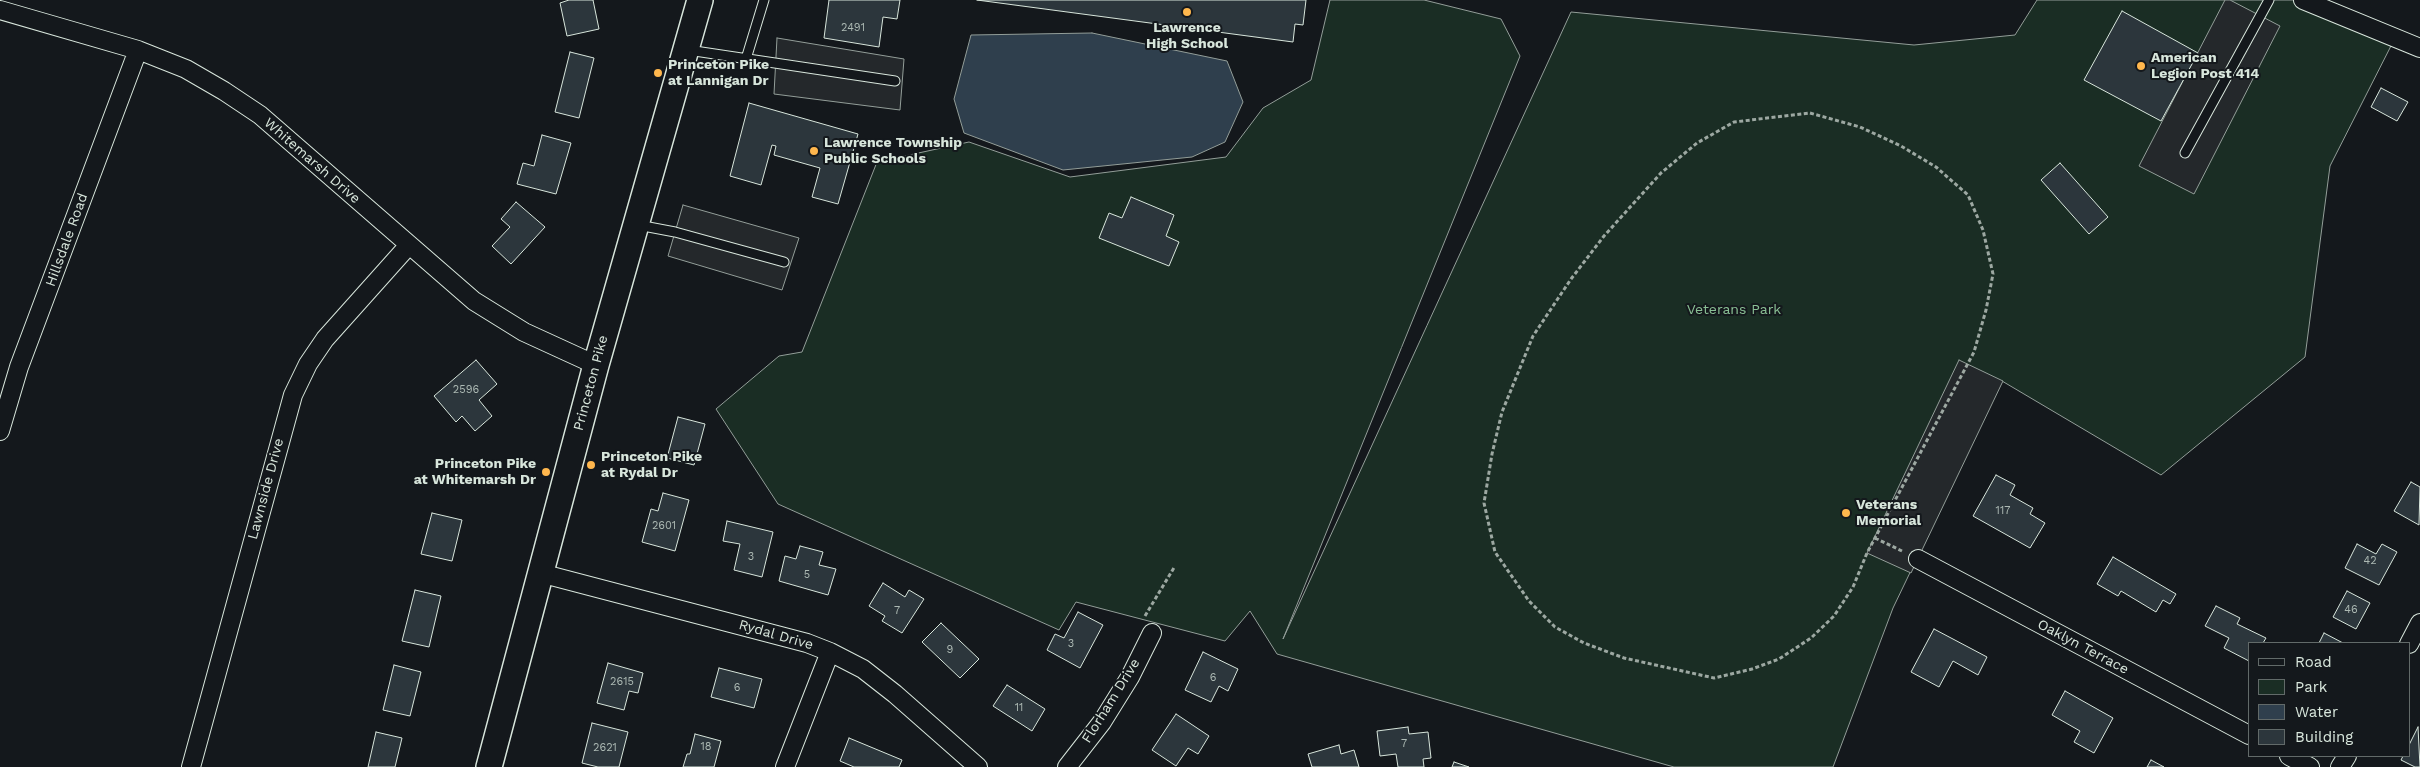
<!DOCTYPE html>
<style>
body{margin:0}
#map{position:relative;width:2420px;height:767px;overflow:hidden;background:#14181c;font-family:"Work Sans",sans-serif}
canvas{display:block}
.legend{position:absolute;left:2248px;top:642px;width:162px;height:115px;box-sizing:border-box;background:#14181c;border:1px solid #626a69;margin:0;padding:6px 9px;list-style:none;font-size:15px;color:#d8e6dc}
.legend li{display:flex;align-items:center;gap:10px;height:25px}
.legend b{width:25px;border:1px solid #626a69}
</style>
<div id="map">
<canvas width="2420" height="767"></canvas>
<ul class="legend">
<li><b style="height:6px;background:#14181c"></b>Road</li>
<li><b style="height:14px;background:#1a2d24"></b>Park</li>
<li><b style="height:14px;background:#2f3f4d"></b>Water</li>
<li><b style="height:14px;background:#2c363c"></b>Building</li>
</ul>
</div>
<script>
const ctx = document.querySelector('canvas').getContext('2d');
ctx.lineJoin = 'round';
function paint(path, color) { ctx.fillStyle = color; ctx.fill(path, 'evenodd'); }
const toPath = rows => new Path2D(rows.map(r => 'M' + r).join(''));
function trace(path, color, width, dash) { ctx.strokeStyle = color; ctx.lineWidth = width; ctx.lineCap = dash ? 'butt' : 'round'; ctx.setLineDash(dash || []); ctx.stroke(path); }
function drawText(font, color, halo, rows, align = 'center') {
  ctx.font = font + ' "Work Sans",sans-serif'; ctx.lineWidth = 4; ctx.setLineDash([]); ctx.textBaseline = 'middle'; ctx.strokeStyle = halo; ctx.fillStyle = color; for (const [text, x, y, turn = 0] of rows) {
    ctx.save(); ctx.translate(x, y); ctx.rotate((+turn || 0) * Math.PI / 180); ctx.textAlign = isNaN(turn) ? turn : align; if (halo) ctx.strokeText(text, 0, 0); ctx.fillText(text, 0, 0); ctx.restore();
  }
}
const green = toPath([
 [1330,0,1424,0,1501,19,1520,56,1283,639,1571,12,1914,45,2015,35,2037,0,2304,0,2395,38,2330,166,2305,357,2161,475,2002,381,1893,608,1833,767,1674,767,1277,654,1250,611,1225,641,1076,602,1059,630,778,504,716,409,779,356,802,352,877,162,969,142,1070,177,1226,157,1263,108,1311,80,1330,0]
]);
paint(green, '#1a2d24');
trace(green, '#939e99', 1);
const parking = toPath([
 [2225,0,2230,0,2280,26,2194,194,2139,166,2225,0],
 [777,38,904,59,900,110,774,94,777,38],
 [683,205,799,238,782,290,668,256,683,205],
 [1959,360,2003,381,1911,573,1867,553,1959,360]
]);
paint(parking, '#24282b');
trace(parking, '#939e99', 1);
const water = toPath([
 [1092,33,1227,61,1243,102,1225,142,1192,157,1063,170,964,133,954,99,971,35,1092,33]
]);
paint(water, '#2f3f4d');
trace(water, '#939e99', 1);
const building = toPath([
 [593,0,599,29,567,36,560,3,569,0,593,0],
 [829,0,900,0,897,19,883,17,879,47,824,38,829,0],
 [977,0,1306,0,1303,25,1295,24,1293,42,977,0],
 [2122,11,2198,53,2161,121,2084,80,2122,11],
 [570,52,594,58,579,118,555,112,570,52],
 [2381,88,2408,102,2397,121,2371,107,2381,88],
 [749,103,858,134,838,204,812,197,820,168,774,155,776,146,772,145,761,185,730,176,749,103],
 [542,135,571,143,556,194,517,184,523,163,534,166,542,135],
 [2060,163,2108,217,2089,234,2041,180,2060,163],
 [1131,197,1174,215,1166,236,1179,242,1169,266,1099,238,1109,213,1122,218,1131,197],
 [516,202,545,227,511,264,492,246,510,227,501,219,516,202],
 [476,360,497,384,479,400,492,416,475,431,462,416,456,422,434,396,476,360],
 [678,417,705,424,694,465,667,458,678,417],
 [1996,475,2015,485,2010,495,2033,508,2030,514,2045,523,2030,548,1973,516,1996,475],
 [2411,482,2420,487,2419,525,2394,511,2411,482],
 [663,493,689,500,675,551,642,542,651,509,658,511,663,493],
 [432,513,462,520,452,561,421,554,432,513],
 [727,521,773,532,762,577,734,570,740,544,723,541,727,521],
 [2357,544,2376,554,2382,544,2397,552,2379,585,2345,568,2357,544],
 [800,546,823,552,819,565,836,569,828,595,779,581,785,556,796,559,800,546],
 [2113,557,2176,594,2170,604,2163,600,2156,612,2121,591,2118,596,2097,584,2113,557],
 [883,583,905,597,909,590,924,599,902,633,882,621,885,616,869,606,883,583],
 [415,590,441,596,429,647,402,641,415,590],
 [2347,591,2370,603,2356,629,2333,617,2347,591],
 [2216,606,2240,618,2237,624,2266,638,2263,643,2249,643,2249,661,2224,648,2229,638,2205,626,2216,606],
 [1078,612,1103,625,1080,668,1047,650,1055,634,1064,638,1078,612],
 [941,623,979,659,960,678,922,642,941,623],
 [1934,629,1987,657,1978,675,1953,661,1939,687,1911,672,1934,629],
 [2324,633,2343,643,2319,643,2324,633],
 [1203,652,1238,669,1228,691,1219,686,1211,702,1185,690,1203,652],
 [608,663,643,673,638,693,629,691,624,710,597,703,608,663],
 [394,665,421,672,410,716,383,710,394,665],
 [719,668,762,679,754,708,711,697,719,668],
 [1007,685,1045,709,1032,731,993,706,1007,685],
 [2065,691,2113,718,2094,753,2074,742,2080,731,2052,715,2065,691],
 [1176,714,1209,736,1198,754,1188,748,1176,766,1152,750,1176,714],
 [592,723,628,732,619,767,598,767,582,763,592,723],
 [1408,727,1409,734,1428,732,1431,758,1423,759,1424,767,1398,767,1396,754,1380,756,1377,731,1408,727],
 [2418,727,2420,767,2415,767,2401,760,2403,756,2409,756,2409,745,2418,727],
 [376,732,402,738,395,767,368,767,376,732],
 [695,734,721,741,714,767,683,767,687,754,690,754,695,734],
 [849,738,902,760,899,767,854,767,840,761,849,738],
 [1339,745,1341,754,1354,750,1359,767,1312,767,1308,754,1339,745],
 [2151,760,2164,767,2147,767,2151,760],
 [1454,762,1469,767,1452,767,1454,762]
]);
paint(building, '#2c363c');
trace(building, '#d8e6dc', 1);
const service = toPath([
 [688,50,895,81],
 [746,59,764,0],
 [2185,153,2269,0],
 [638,225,675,232,784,262]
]);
const minor = toPath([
 [2303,0,2420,48],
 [0,10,138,50,186,69,224,91,260,115,474,301,524,332,596,365],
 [0,431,19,367,138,50],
 [1918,559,2249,735],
 [540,573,807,643,830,652,863,669,895,694,978,767],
 [2409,644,2420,623],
 [2289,756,2310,767],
 [191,767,293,395,308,364,325,339,409,245],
 [785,767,830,652],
 [1067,767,1102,722,1130,677,1152,633],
 [2340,767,2347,756]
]);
const secondary = toPath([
 [489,767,596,365,700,0]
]);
trace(service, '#d8e6dc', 11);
trace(minor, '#d8e6dc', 20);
trace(secondary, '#d8e6dc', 28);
trace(toPath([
 [1810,113,1860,127,1901,146,1936,167,1968,195,1983,230,1993,274,1986,310,1974,352,1867,553,1853,587,1834,616,1811,638,1779,659,1752,669,1714,678,1624,658,1584,643,1555,627,1529,601,1495,552,1484,503,1492,454,1502,412,1533,336,1571,279,1604,236,1661,173,1697,143,1734,122,1810,113],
 [1875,538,1902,551],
 [1145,616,1175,566]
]), '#9da8a2', 3, [4, 2.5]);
trace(service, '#14181c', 9);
trace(minor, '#14181c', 18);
trace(secondary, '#14181c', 25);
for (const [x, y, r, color] of [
 [1187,12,5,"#ffb74d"],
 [2141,66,5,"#ffb74d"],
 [658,73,5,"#ffb74d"],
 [814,151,5,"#ffb74d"],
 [591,465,5,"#ffb74d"],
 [546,472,5,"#ffb74d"],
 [1846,513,5,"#ffb74d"]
]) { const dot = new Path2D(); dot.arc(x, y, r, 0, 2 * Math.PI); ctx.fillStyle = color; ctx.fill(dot); trace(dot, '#14181c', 2); }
drawText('11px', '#adbab4', null, [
 ["2491",853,28],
 ["2596",466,390],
 ["117",2003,511],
 ["2601",664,526],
 ["3",751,557],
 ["42",2370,561],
 ["5",807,575],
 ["46",2351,610],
 ["7",897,611],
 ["3",1071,644],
 ["9",950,650],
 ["6",1213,678],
 ["2615",622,682],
 ["6",737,688],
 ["11",1019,708],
 ["7",1404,744],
 ["18",706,747],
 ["2621",605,748]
]);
drawText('bold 14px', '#d8e6dc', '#14181c', [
 ["Lawrence",1187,28,"center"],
 ["High School",1187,44,"center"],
 ["American",2151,58],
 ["Legion Post 414",2151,74],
 ["Princeton Pike",668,65],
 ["at Lannigan Dr",668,81],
 ["Lawrence Township",824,143],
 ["Public Schools",824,159],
 ["Princeton Pike",601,457],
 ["at Rydal Dr",601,473],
 ["Princeton Pike",536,464,"right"],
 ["at Whitemarsh Dr",536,480,"right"],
 ["Veterans",1856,505],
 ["Memorial",1856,521]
], 'left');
drawText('14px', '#d8e6dc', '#14181c', [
 ["Whitemarsh Drive",312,161,41],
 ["Hillsdale Road",67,240,-70],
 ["Princeton Pike",591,383,-75],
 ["Lawnside Drive",266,489,-75],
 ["Rydal Drive",776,635,16],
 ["Oaklyn Terrace",2083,647,28],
 ["Florham Drive",1111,701,-58]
]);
drawText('14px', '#8ac095', '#14181c', [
 ["Veterans Park",1734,310]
]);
</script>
